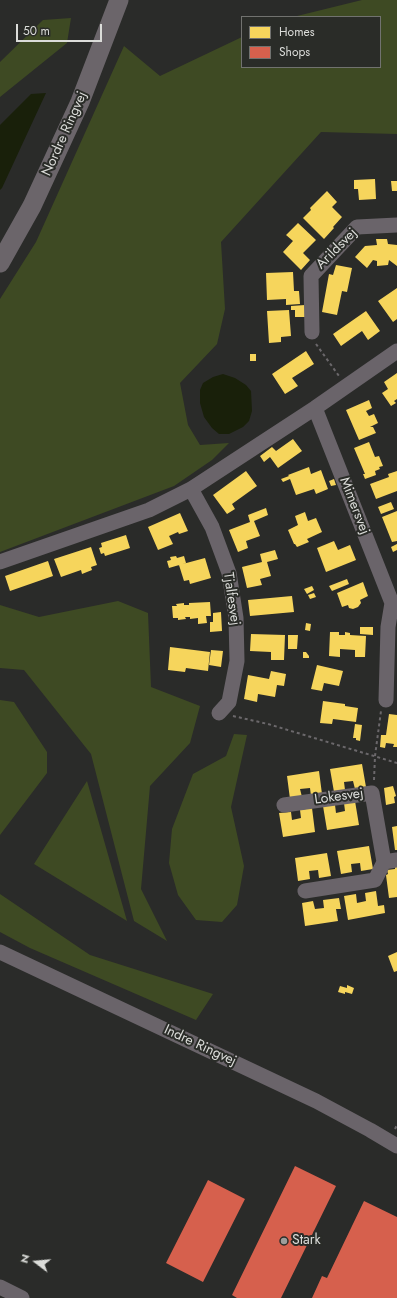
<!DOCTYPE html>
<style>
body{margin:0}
#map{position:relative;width:397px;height:1298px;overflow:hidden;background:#2a2b29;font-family:Jost,sans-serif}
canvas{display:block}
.legend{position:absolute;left:241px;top:16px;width:140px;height:52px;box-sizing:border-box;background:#2a2c28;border:1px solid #71726f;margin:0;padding:5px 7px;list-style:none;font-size:12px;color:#dbdcd9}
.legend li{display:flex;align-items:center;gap:8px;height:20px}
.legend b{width:20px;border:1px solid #71726f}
.north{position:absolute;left:16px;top:1242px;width:40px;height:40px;-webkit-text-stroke:3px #2a2c28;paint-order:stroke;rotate:286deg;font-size:11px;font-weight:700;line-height:16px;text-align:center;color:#dbdcd9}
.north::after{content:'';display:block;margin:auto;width:14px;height:18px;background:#dbdcd9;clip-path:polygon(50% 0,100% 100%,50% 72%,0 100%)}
.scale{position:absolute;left:16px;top:24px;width:86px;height:18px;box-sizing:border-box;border:2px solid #dbdcd9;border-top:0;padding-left:5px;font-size:12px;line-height:14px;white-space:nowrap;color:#dbdcd9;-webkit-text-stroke:3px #2a2c28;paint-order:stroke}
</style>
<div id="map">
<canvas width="397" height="1298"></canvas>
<ul class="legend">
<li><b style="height:11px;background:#f6d55c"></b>Homes</li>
<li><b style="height:11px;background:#d6604d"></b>Shops</li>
</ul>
<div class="north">N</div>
<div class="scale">50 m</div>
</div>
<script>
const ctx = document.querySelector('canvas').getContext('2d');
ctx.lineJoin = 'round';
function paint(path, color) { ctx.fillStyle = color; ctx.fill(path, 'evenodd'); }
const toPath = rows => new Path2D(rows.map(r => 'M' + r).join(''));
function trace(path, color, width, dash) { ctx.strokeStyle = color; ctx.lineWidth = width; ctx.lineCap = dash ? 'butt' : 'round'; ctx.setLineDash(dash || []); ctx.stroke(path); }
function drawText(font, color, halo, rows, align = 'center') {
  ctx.font = font + ' Jost,sans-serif'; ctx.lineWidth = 4; ctx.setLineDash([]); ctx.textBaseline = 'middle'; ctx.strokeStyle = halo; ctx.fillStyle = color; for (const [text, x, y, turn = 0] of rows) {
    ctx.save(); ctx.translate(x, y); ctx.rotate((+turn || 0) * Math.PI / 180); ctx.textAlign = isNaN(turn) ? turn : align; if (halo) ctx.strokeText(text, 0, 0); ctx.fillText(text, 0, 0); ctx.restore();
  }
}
paint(toPath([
 [362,0,397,0,397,134,321,132,221,242,225,309,217,344,180,383,188,425,200,445,229,443,212,460,174,486,0,552,0,299,36,242,124,46,160,76,242,37,242,67,380,67,380,17,293,17],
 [71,18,67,43,0,97,0,62,43,20],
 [118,601,148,613,151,687,200,706,190,743,150,786,141,889,167,941,134,921,91,754,24,670,0,668,0,605,39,617],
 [0,700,14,702,47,752,47,773,0,835],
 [234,734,247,735,231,807,244,866,237,905,222,922,196,920,178,895,169,863,172,829,193,774,226,756],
 [87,781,127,921,34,864],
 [0,894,90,955,213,994,196,1020,30,948,0,932]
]), '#3e4a23');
paint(toPath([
 [46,93,2,188,0,190,0,125,31,94],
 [223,374,235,378,246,385,251,391,252,411,249,421,243,427,229,434,219,434,212,428,204,417,200,403,200,390,203,383,213,377]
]), '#19200a');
paint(toPath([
 [375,179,376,199,359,200,358,189,354,189,354,180],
 [391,181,397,181,397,191,392,191],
 [327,191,337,202,332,207,342,217,333,227,334,228,324,239,303,218,311,210,310,208],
 [298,223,316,240,303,253,310,260,301,270,283,252,293,241,286,235],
 [376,239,387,239,388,244,397,245,397,266,389,260,388,265,377,266,377,261,373,260,367,268,355,257,365,246,377,245],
 [336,265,352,268,347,292,342,291,337,315,322,312,329,274,333,275],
 [293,272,294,291,299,291,300,304,286,305,286,299,267,300,266,273],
 [397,288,397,319,393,322,378,301],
 [305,305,306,317,295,317,295,310,291,310,291,306],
 [289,310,291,336,281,337,281,342,269,343,267,311],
 [366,311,380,331,368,340,362,331,341,346,333,334],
 [306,351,314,364,292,378,298,386,285,394,272,374],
 [250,354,256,354,256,361,250,361],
 [397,373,397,399,394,401,396,403,391,406,382,393,388,389,384,382],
 [369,400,372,408,366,411,369,416,374,414,378,423,370,427,373,427,376,433,359,440,346,410],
 [293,439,302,451,278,468,270,457,264,462,260,456,272,447,276,451],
 [369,442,375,457,379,456,383,466,379,467,380,469,375,471,376,475,365,479,363,474,365,474,354,448],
 [309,467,311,474,321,470,328,489,316,494,314,489,296,495,290,479,283,482,281,479,289,476,288,475],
 [246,471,257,486,232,504,235,509,227,514,213,495],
 [397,471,397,491,376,499,370,484,389,477,388,474],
 [334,479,336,485,331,486,329,481],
 [391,502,394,509,381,514,378,507],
 [266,508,268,515,254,521,260,536,246,541,248,548,238,552,229,530,250,522,248,515],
 [397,511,397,541,392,542,382,517],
 [305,512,308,521,316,518,322,532,307,539,309,542,297,547,295,544,294,544,288,530,298,525,295,516],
 [180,513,188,531,179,534,178,532,169,536,173,544,158,550,148,527],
 [126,535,130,548,105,556,104,553,101,554,99,548,102,547,101,543],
 [334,541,338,550,350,545,356,560,326,572,317,548],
 [397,544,397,550,393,552,391,547],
 [91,547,97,565,91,567,92,570,82,574,81,570,61,577,54,559],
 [275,550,278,559,267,562,271,576,260,579,262,585,247,588,242,567,262,562,260,554],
 [176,556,177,558,184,556,186,563,169,568,167,561,171,560,170,557],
 [205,558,211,578,190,584,189,580,184,581,179,565],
 [48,561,53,576,10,591,5,576],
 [347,579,349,584,332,591,329,586],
 [363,582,368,596,360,600,361,603,358,607,353,609,349,608,348,605,342,607,337,593],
 [312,586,314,590,307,594,304,589],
 [314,593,316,597,310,599,308,595],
 [292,596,294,612,250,616,248,600],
 [210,602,211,616,206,616,207,623,198,624,198,618,190,619,190,617,185,617,186,619,178,620,178,618,173,618,172,606,177,606,176,604,184,603,184,605,189,605,189,603],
 [221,612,222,631,210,632,210,622,213,622,213,613],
 [306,623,311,624,310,631,305,630],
 [360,627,373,627,373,635,360,634],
 [330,632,339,632,339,635,345,635,345,632,350,633,350,635,366,636,365,657,355,657,355,650,340,649,340,657,329,656],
 [251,634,285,635,284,660,271,660,271,652,250,651],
 [288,635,298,635,297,649,288,649],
 [170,647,210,652,208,671,186,668,185,672,168,670],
 [211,650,223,651,221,667,209,665],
 [303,652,306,652,309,656,309,658,303,658],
 [317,665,343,671,339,686,324,683,322,691,311,689],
 [271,671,286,674,284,686,277,685,275,697,258,694,257,702,244,699,248,675,269,679],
 [323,701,345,704,345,706,358,708,356,722,333,719,332,724,320,723],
 [389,714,397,715,397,747,393,747,394,744,386,743,385,748,380,747,381,735,386,735],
 [355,724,362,725,360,741,356,740,356,738,353,738],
 [362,764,366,787,355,789,353,781,344,782,345,790,334,792,330,769],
 [319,771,322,794,311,796,310,788,300,789,302,797,290,799,287,776],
 [393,786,396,796,394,797,395,803,386,805,384,788],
 [355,801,359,825,327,830,323,806,335,805,336,813,345,811,344,803],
 [312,808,315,832,283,837,279,813,291,812,292,820,301,818,300,810],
 [397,826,397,850,395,850,392,827],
 [369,846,373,869,361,871,360,863,351,864,352,872,341,874,337,851],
 [327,853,331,876,319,878,318,870,309,871,310,879,298,881,295,858],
 [397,865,397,897,389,898,386,875,388,874,387,870,395,869,395,866],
 [376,891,378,906,384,905,385,913,348,920,344,896,356,894,357,903,366,901,365,893],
 [339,898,341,909,336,909,338,921,305,926,302,903,313,901,315,909,324,908,323,900],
 [397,952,397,971,394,972,388,956],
 [347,985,354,988,352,994,345,992,345,994,338,992,340,986,347,988]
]), '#f6d55c');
paint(toPath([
 [295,1166,336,1186,281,1298,237,1298,232,1295],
 [208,1180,245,1199,203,1282,166,1263],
 [364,1201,397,1217,397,1298,312,1298,322,1276,327,1278]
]), '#d6604d');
trace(toPath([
 [316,344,339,376],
 [233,716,268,724,397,763],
 [374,780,375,756,381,711],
 [395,1129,397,1125]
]), '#6b686b', 2, [3, 3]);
trace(toPath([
 [312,332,311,276,357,227,397,225],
 [315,408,392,603,397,605],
 [191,489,212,527,229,573,236,618,237,661,229,702,219,713],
 [0,562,149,510,191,489,315,408,397,351],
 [386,700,388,627,392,603],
 [284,805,372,793,384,862],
 [305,891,375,880,384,862,397,860],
 [0,952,316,1101,370,1130,397,1146],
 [0,1287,22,1298]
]), '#6a646a', 15);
trace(toPath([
 [0,263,32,206,80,102,119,0]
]), '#6b656a', 19);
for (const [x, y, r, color] of [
 [284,1241,4,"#9d9e9b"]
]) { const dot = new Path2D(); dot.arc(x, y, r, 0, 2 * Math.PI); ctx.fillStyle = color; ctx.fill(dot); trace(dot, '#2a2c28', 1.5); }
drawText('14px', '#dbdcd9', '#2a2c28', [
 ["Nordre Ringvej",65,134,-66],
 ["Arildsvej",337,249,-45],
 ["Mimersvej",354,506,69],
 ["Tjalfesvej",231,599,82],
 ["Lokesvej",339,797,-8],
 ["Indre Ringvej",200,1046,25]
]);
drawText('14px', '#dbdcd9', '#2a2c28', [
 ["Stark",292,1241]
], 'left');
</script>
